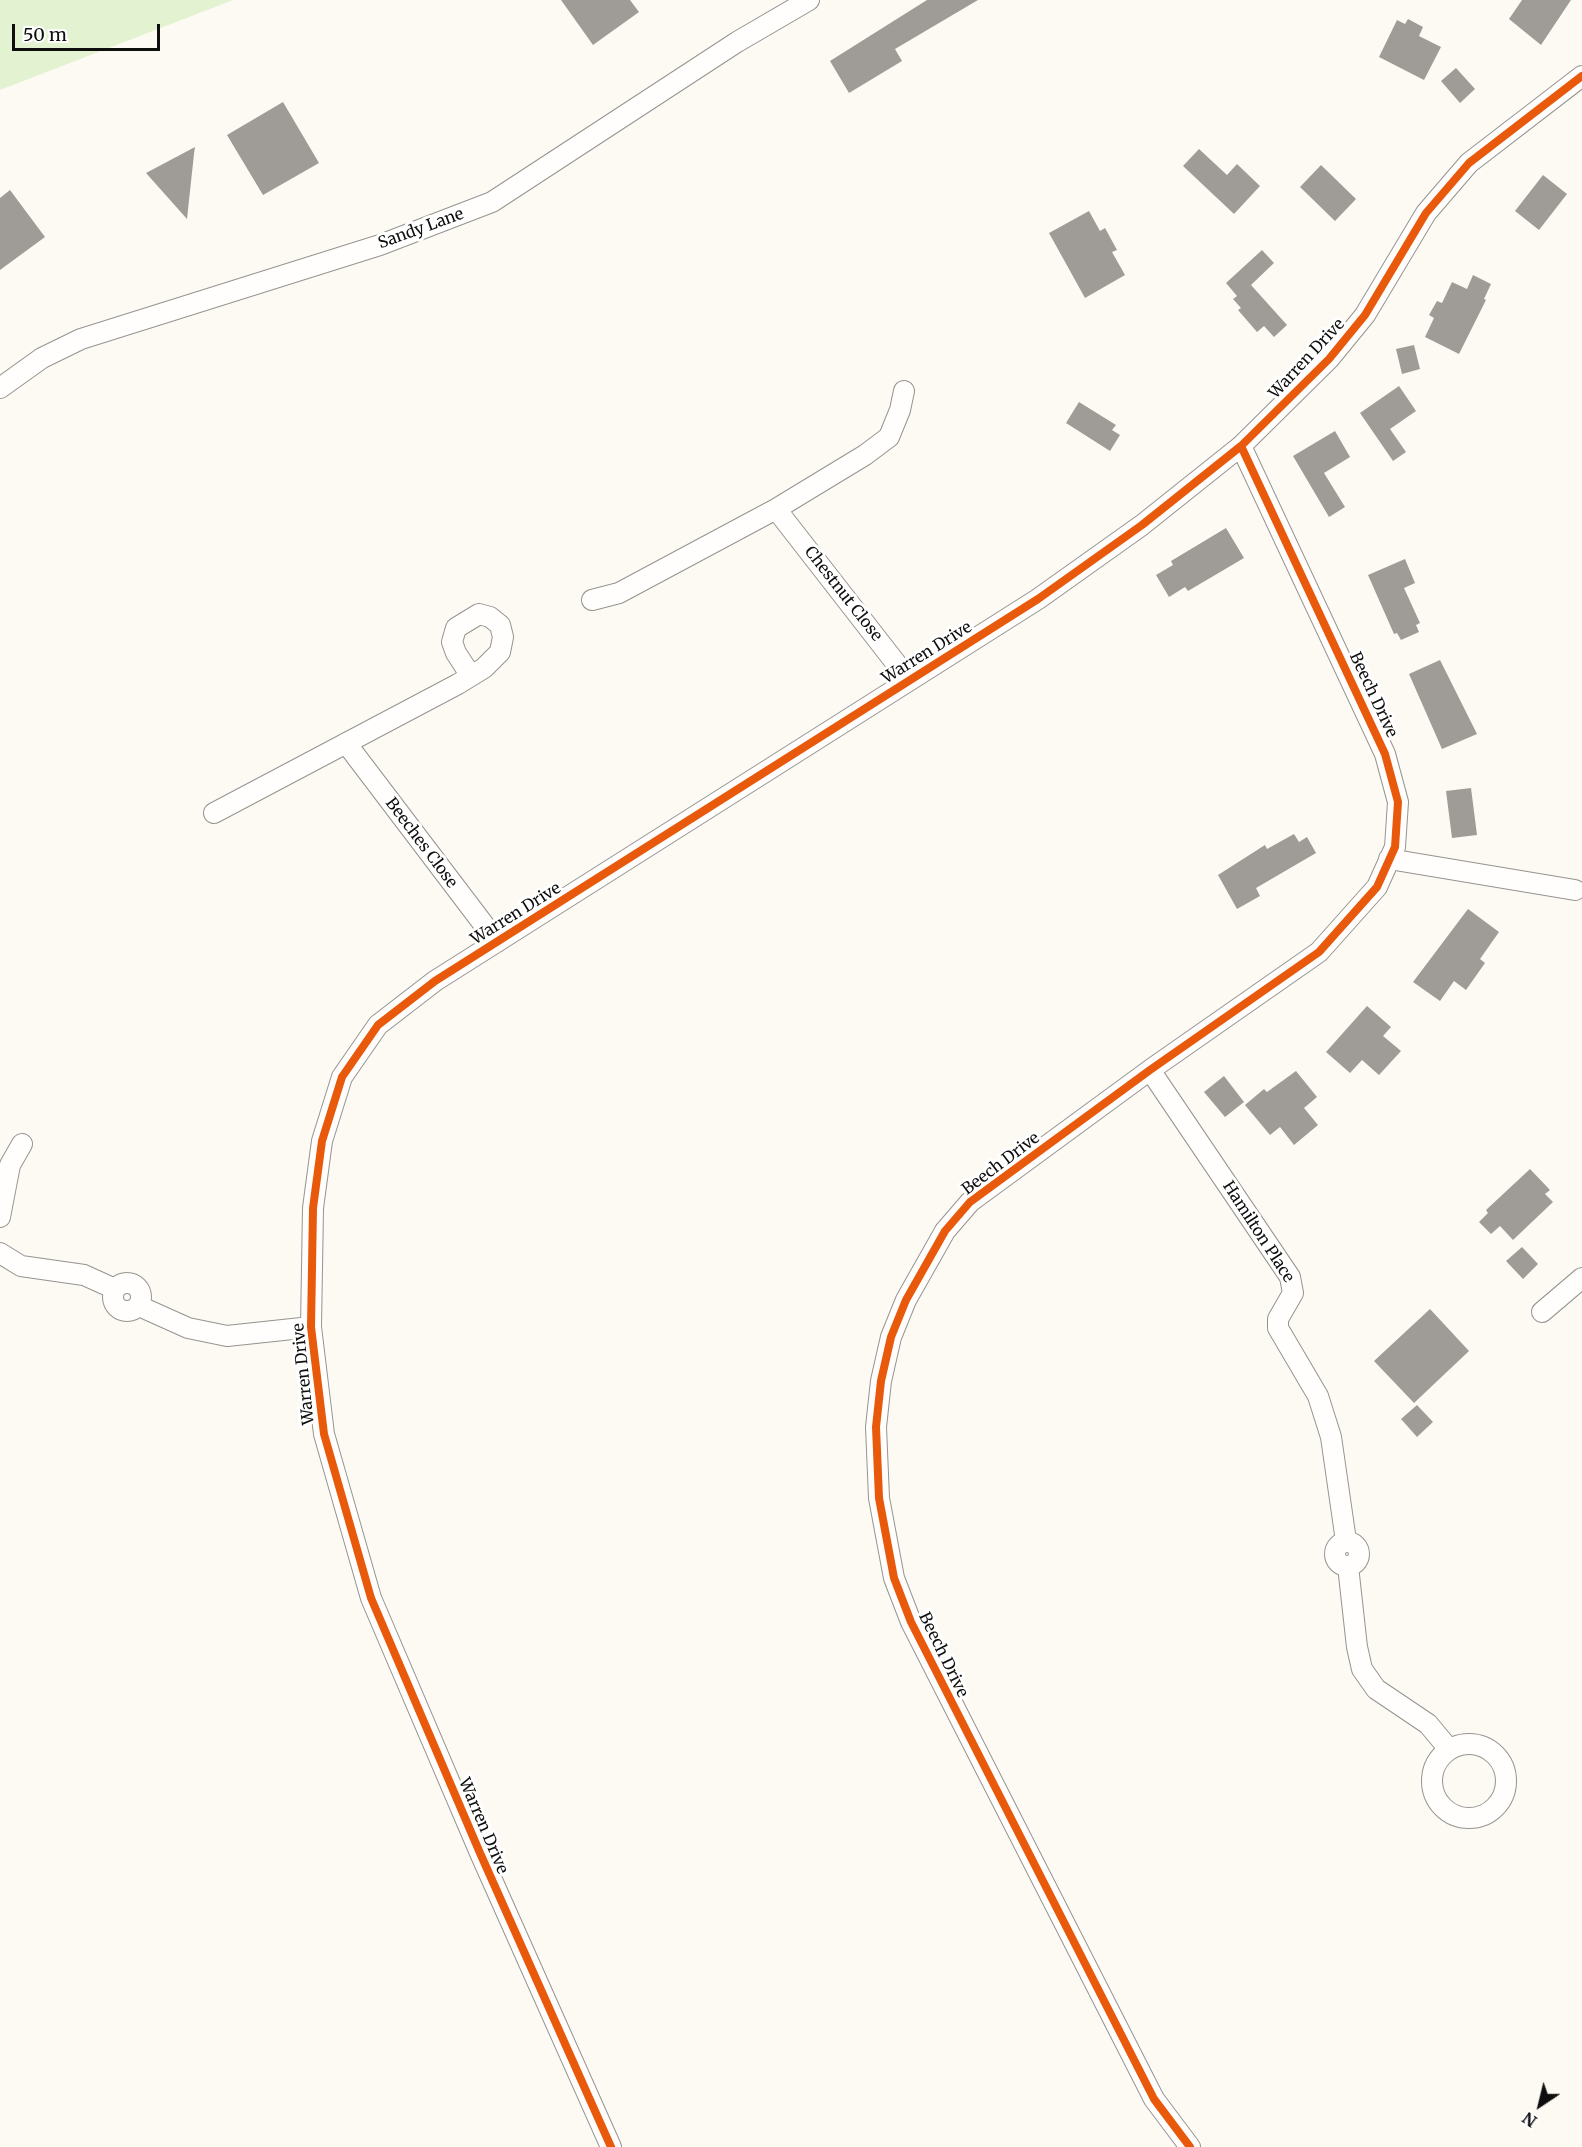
<!DOCTYPE html>
<style>
body{margin:0}
#map{position:relative;width:1582px;height:2147px;overflow:hidden;background:#fcfaf2;font-family:Merriweather,serif}
canvas{display:block}
.north{position:absolute;left:1510px;top:2075px;width:60px;height:60px;-webkit-text-stroke:4px #fff;paint-order:stroke;rotate:215deg;font-size:16px;font-weight:700;line-height:24px;text-align:center;color:#0e0e0e}
.north::after{content:'';display:block;margin:auto;width:21px;height:27px;background:#0e0e0e;clip-path:polygon(50% 0,100% 100%,50% 72%,0 100%)}
.scale{position:absolute;left:12px;top:24px;width:148px;height:27px;box-sizing:border-box;border:3px solid #0e0e0e;border-top:0;padding-left:8px;font-size:18px;line-height:21px;white-space:nowrap;color:#0e0e0e;-webkit-text-stroke:4px #fff;paint-order:stroke}
</style>
<div id="map">
<canvas width="1582" height="2147"></canvas>
<div class="north">N</div>
<div class="scale">50 m</div>
</div>
<script>
const ctx = document.querySelector('canvas').getContext('2d');
ctx.lineJoin = 'round';
function paint(path, color) { ctx.fillStyle = color; ctx.fill(path, 'evenodd'); }
const toPath = rows => new Path2D(rows.map(r => 'M' + r).join(''));
function trace(path, color, width, dash) { ctx.strokeStyle = color; ctx.lineWidth = width; ctx.lineCap = dash ? 'butt' : 'round'; ctx.setLineDash(dash || []); ctx.stroke(path); }
function drawText(font, color, halo, rows, align = 'center') {
  ctx.font = font + ' Merriweather,serif'; ctx.lineWidth = 6; ctx.setLineDash([]); ctx.textBaseline = 'middle'; ctx.strokeStyle = halo; ctx.fillStyle = color; for (const [text, x, y, turn = 0] of rows) {
    ctx.save(); ctx.translate(x, y); ctx.rotate((+turn || 0) * Math.PI / 180); ctx.textAlign = isNaN(turn) ? turn : align; if (halo) ctx.strokeText(text, 0, 0); ctx.fillText(text, 0, 0); ctx.restore();
  }
}
paint(toPath([
 [0,0,233,0,0,90]
]), '#e3f2d1');
paint(toPath([
 [561,0,630,0,639,12,593,45],
 [927,0,978,0,895,49,902,61,849,93,830,61],
 [1522,0,1571,0,1541,45,1509,19],
 [1408,19,1423,27,1419,36,1441,47,1424,80,1379,57,1397,20,1405,24],
 [1456,68,1475,89,1460,103,1441,81],
 [283,102,319,163,263,195,227,135],
 [195,147,194,154,187,219,146,173],
 [1199,149,1227,175,1237,164,1260,186,1234,214,1183,166],
 [1321,165,1356,199,1335,221,1300,187],
 [1543,175,1567,194,1539,230,1515,211],
 [10,190,45,237,0,270,0,198],
 [1089,211,1100,231,1105,228,1117,250,1112,252,1125,275,1085,298,1049,233],
 [1262,250,1274,263,1251,285,1287,325,1274,337,1264,326,1257,332,1238,310,1241,308,1233,299,1237,296,1226,283],
 [1473,275,1491,284,1484,299,1486,300,1459,354,1425,337,1434,318,1429,315,1437,301,1442,303,1452,282,1467,289],
 [1414,345,1420,369,1402,374,1396,349],
 [1399,386,1416,411,1390,429,1406,452,1393,461,1360,413],
 [1079,402,1116,425,1112,430,1120,435,1110,451,1066,423],
 [1335,431,1350,457,1324,473,1345,507,1329,517,1293,456],
 [1226,528,1244,558,1188,591,1185,587,1169,597,1156,575,1173,565,1171,561],
 [1405,559,1415,583,1404,588,1420,623,1416,625,1419,632,1401,640,1397,633,1394,634,1368,575],
 [1440,660,1477,734,1442,749,1409,674],
 [1471,788,1477,835,1452,838,1446,791],
 [1294,834,1299,842,1307,837,1316,853,1256,888,1260,896,1237,909,1218,875,1265,845,1267,849],
 [1468,909,1499,932,1480,959,1485,963,1466,990,1454,981,1440,1001,1413,982],
 [1367,1006,1391,1027,1383,1036,1401,1051,1379,1075,1362,1060,1350,1073,1326,1052],
 [1296,1071,1317,1097,1304,1108,1318,1125,1294,1145,1280,1127,1270,1135,1245,1105,1264,1089,1267,1092],
 [1224,1076,1244,1102,1225,1117,1204,1092],
 [1530,1169,1550,1190,1545,1194,1553,1202,1513,1240,1500,1226,1491,1234,1479,1222,1488,1213,1486,1210],
 [1522,1247,1538,1264,1523,1279,1506,1261],
 [1430,1309,1469,1351,1414,1403,1374,1361],
 [1417,1405,1433,1422,1417,1437,1401,1419]
]), '#9f9c98');
const minor = toPath([
 [0,388,42,358,81,339,380,245,492,202,737,42,809,0],
 [776,509,909,680],
 [592,600,619,593,776,509,865,455,889,437,900,410,904,391],
 [346,743,497,942],
 [214,813,458,684,484,668,500,652,503,637,500,625,490,617,479,614,456,628,452,642,456,653,471,676],
 [1389,859,1575,890],
 [1150,1070,1290,1277,1293,1293,1278,1319,1278,1328,1318,1396,1331,1437,1346,1541],
 [0,1217,10,1165,22,1144],
 [0,1253,21,1266,84,1275,115,1289],
 '113 1297a14 14 0 1 1 28 0a14 14 0 1 1-28 0Z',
 [139,1306,188,1328,227,1336,311,1327],
 [1542,1312,1582,1278],
 '1335 1554a12 12 0 1 1 24 0a12 12 0 1 1-24 0Z',
 [1348,1566,1357,1647,1362,1669,1376,1689,1428,1724,1448,1748],
 '1432 1781a37 37 0 1 1 74 0a37 37 0 1 1-74 0Z',
 [611,2147,480,1853,371,1598,324,1434,311,1327,313,1208,322,1141,342,1077,378,1025,435,981,1038,599,1142,525,1241,446,1329,359,1365,315,1426,213,1469,163,1582,76],
 [1190,2147,1154,2099,911,1622,894,1578,879,1498,876,1427,881,1381,891,1337,906,1300,945,1231,970,1202,1150,1070,1319,952,1377,887,1395,847,1398,802,1385,754,1241,446]
]);
trace(minor, '#959491', 22);
trace(minor, '#fffefd', 20);
trace(toPath([
 [611,2147,480,1853,371,1598,324,1434,311,1327,313,1208,322,1141,342,1077,378,1025,435,981,1038,599,1142,525,1241,446,1329,359,1365,315,1426,213,1469,163,1582,76],
 [1190,2147,1154,2099,911,1622,894,1578,879,1498,876,1427,881,1381,891,1337,906,1300,945,1231,970,1202,1150,1070,1319,952,1377,887,1395,847,1398,802,1385,754,1241,446]
]), '#e8590c', 8);
drawText('16px', '#0e0e0e', '#fff', [
 ["Sandy Lane",421,229,-20],
 ["Warren Drive",1307,359,-47],
 ["Chestnut Close",843,594,52],
 ["Warren Drive",927,653,-32],
 ["Beech Drive",1373,695,65],
 ["Beeches Close",421,843,53],
 ["Warren Drive",516,914,-32],
 ["Beech Drive",1001,1164,-37],
 ["Hamilton Place",1258,1232,57],
 ["Warren Drive",304,1374,-96],
 ["Beech Drive",943,1655,64],
 ["Warren Drive",483,1826,67]
]);
</script>
